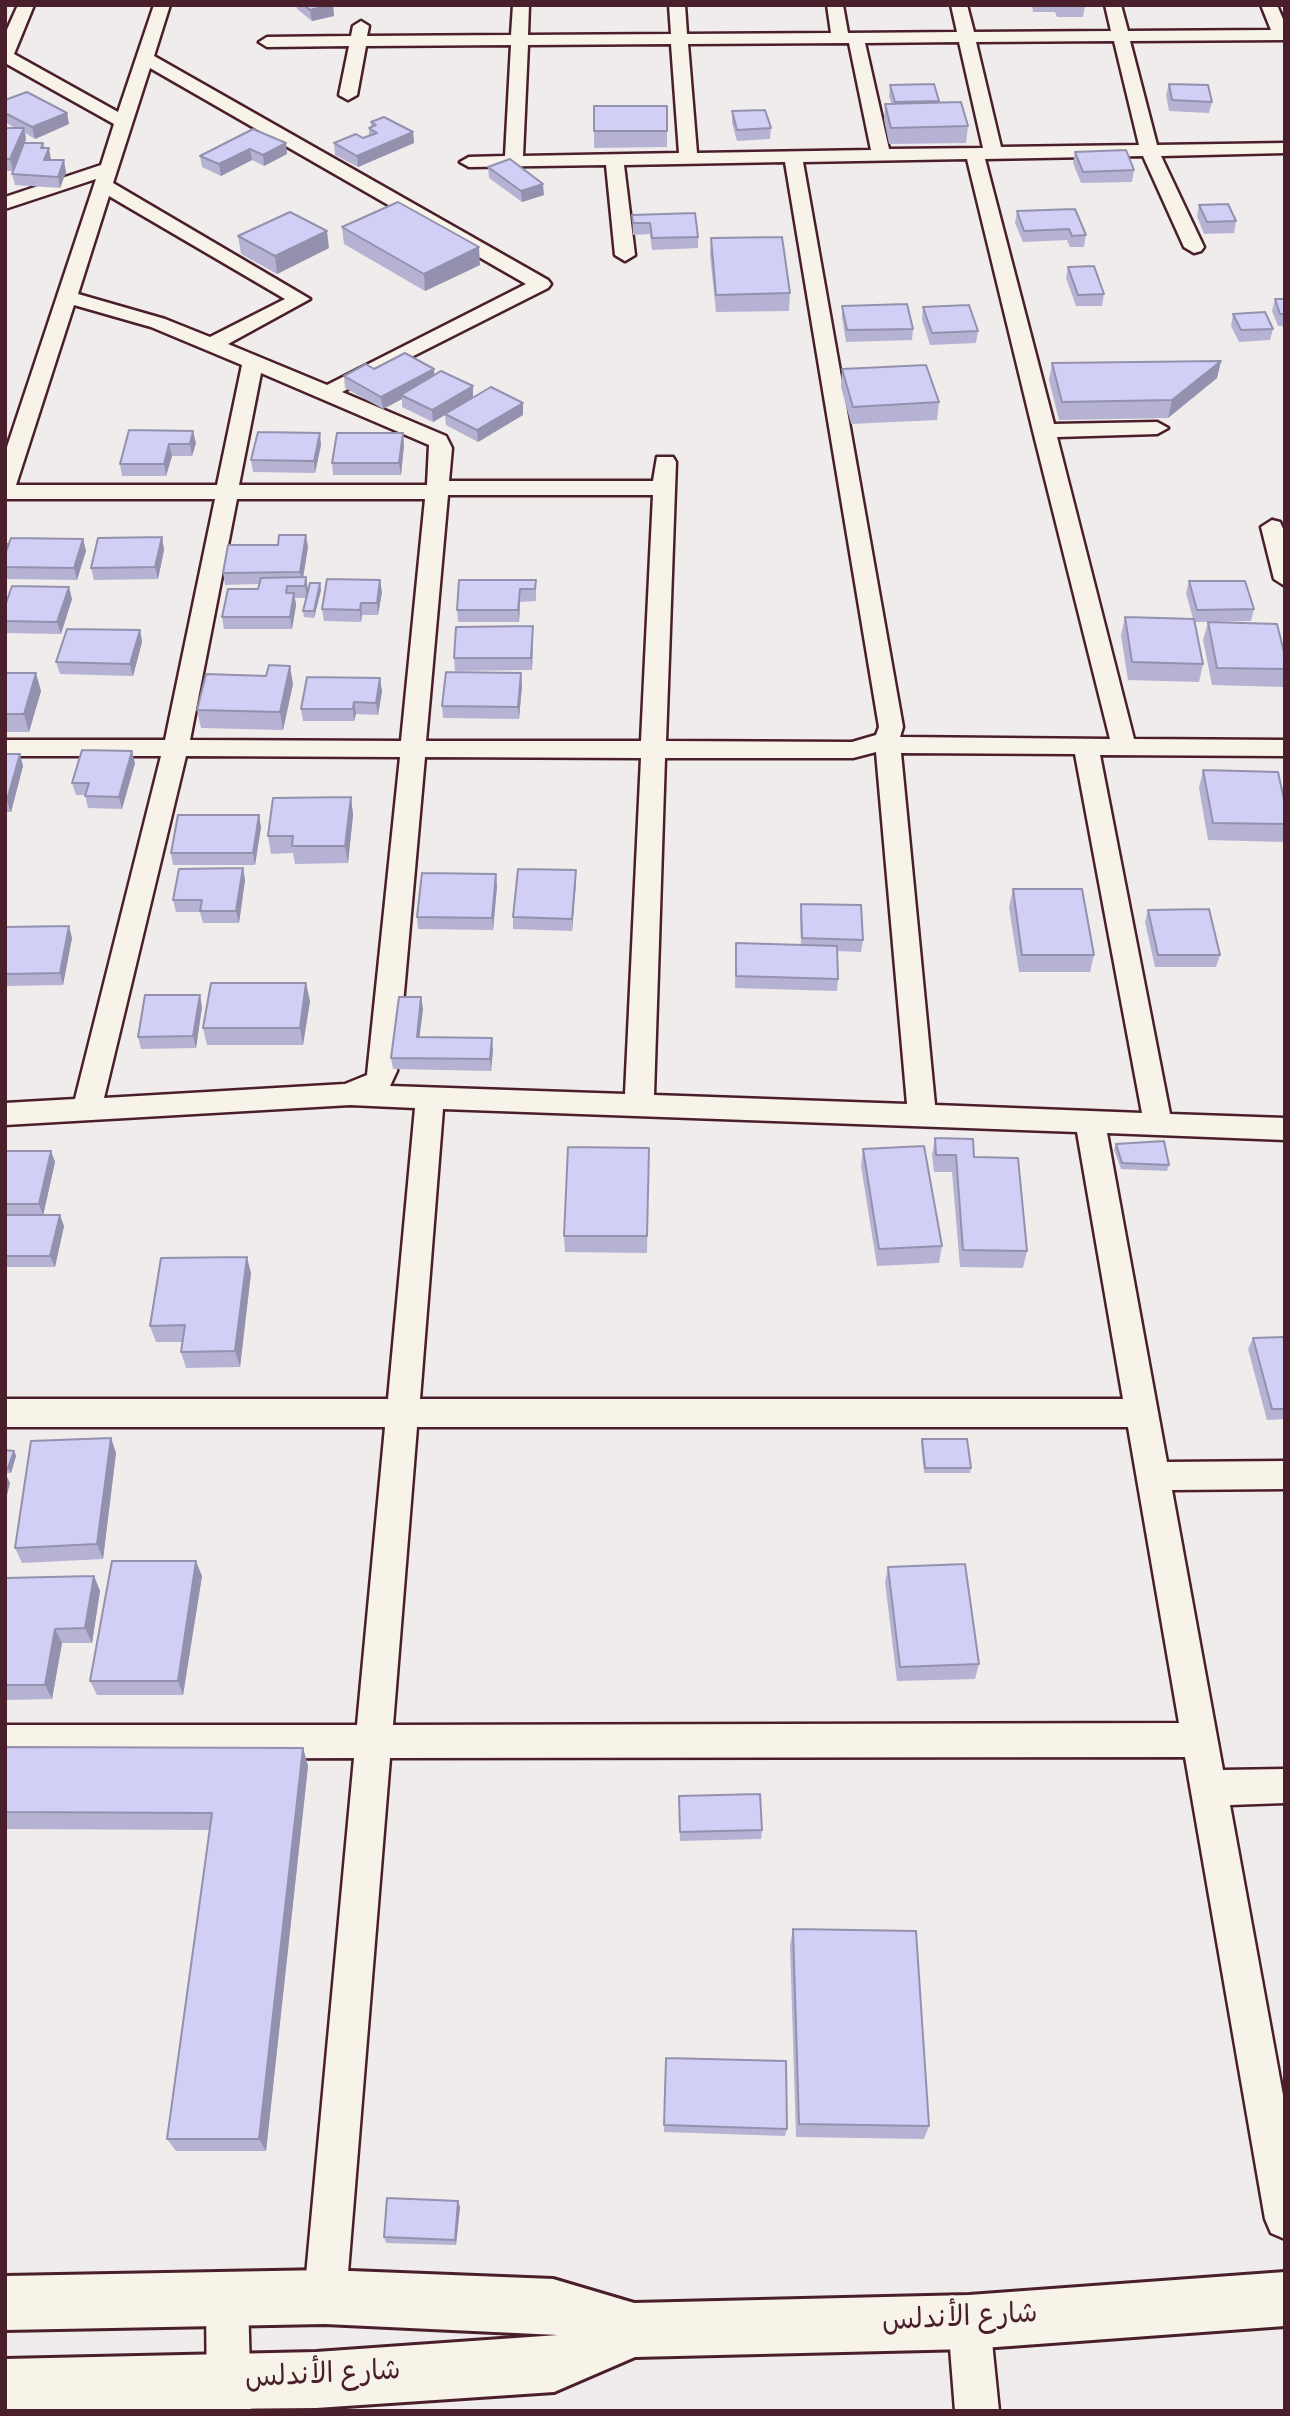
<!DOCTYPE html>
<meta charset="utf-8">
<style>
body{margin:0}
#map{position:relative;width:1290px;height:2416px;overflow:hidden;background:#f0eceb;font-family:"Gochi Hand",sans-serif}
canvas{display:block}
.frame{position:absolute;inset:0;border:7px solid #4a1f2b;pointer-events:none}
</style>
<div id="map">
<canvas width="1290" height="2416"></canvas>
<div class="frame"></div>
</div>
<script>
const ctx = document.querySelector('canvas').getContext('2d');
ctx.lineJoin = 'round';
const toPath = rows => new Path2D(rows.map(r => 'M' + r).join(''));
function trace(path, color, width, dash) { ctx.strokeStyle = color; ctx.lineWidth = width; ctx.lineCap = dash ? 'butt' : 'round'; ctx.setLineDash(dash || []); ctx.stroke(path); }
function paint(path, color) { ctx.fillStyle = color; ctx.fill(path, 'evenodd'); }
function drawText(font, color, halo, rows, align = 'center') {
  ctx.font = font + ' "Gochi Hand","Playpen Sans Arabic",sans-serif'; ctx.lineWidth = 6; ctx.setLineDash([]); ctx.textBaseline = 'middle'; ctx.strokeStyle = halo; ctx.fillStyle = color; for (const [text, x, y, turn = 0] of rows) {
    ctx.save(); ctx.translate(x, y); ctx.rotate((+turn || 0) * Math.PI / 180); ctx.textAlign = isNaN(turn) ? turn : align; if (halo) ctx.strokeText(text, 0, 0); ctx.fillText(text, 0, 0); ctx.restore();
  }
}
const minor = toPath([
 [18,5,34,5,14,54,118,112,154,5,170,5,154,56,548,280,551,284,548,288,342,392,446,436,452,448,449,481,653,481,657,457,673,457,676,462,666,741,852,742,876,735,879,727,785,162,624,165,635,255,625,261,615,255,606,165,469,167,460,162,469,157,505,156,511,45,366,46,357,95,348,100,339,95,349,46,267,47,259,42,267,37,351,36,353,26,361,21,369,26,367,36,511,35,513,5,529,5,528,35,671,34,669,5,685,5,687,34,831,33,827,5,843,5,848,33,957,32,951,5,967,5,974,32,1111,31,1105,5,1121,5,1128,31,1271,30,1261,5,1277,5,1285,24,1285,40,1130,41,1157,145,1285,143,1285,153,1161,156,1204,247,1201,251,1194,253,1184,247,1143,156,985,159,1054,424,1157,422,1168,428,1157,434,1057,437,1134,739,1285,740,1285,756,1100,755,1170,1114,1285,1118,1285,1140,1107,1133,1167,1462,1285,1461,1285,1489,1172,1490,1223,1770,1285,1769,1285,1803,1230,1805,1285,2106,1285,2239,1271,2233,1265,2219,1185,1757,390,1758,346,2297,340,2312,325,2318,310,2312,304,2297,354,1758,5,1759,5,1725,357,1725,385,1427,5,1427,5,1399,388,1399,415,1108,350,1105,5,1125,5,1103,75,1099,161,756,5,756,5,740,165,740,215,499,5,499,5,453,96,179,5,209,5,197,101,165,114,124,5,63,5,34,18,5],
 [1114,41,1139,145,1001,147,976,42,1114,41],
 [959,42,983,148,889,149,865,43,959,42],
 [849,43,871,150,697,153,688,44,849,43],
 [671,44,679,153,523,156,528,45,671,44],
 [150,68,526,284,327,385,228,344,310,299,113,183,150,68],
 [967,159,1033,431,1110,739,900,737,903,727,803,162,967,159],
 [109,196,285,299,210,337,165,319,78,294,109,196],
 [74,305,151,327,242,365,217,485,16,485,74,305],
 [261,373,429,445,427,485,239,485,261,373],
 [448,495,653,495,641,741,426,741,448,495],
 [237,499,425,499,401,741,190,740,237,499],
 [876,752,907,1104,654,1095,665,758,853,758,876,752],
 [901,753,1075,754,1142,1113,935,1105,901,753],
 [186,756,400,757,367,1075,345,1084,104,1098,186,756],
 [425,757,641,758,625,1094,390,1086,397,1071,425,757],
 [443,1109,1077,1132,1123,1399,420,1399,443,1109],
 [417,1427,1128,1427,1179,1723,393,1725,417,1427],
 [1272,520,1280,522,1285,533,1285,586,1274,579,1261,527,1272,520],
 [227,2277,242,2283,248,2298,251,2411,207,2411,206,2298,212,2283,227,2277],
 [969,2301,984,2307,990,2322,999,2411,955,2411,948,2322,954,2307,969,2301]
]);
const secondary = toPath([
 [325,2270,553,2279,634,2303,969,2295,1285,2272,1285,2326,969,2349,635,2357,554,2392,316,2408,5,2411,5,2359,316,2352,558,2335,325,2324,5,2330,5,2276,325,2270]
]);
trace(minor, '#4a1f2b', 5);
trace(secondary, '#4a1f2b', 6);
paint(minor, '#f7f3e8');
paint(secondary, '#f7f3e8');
paint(toPath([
 [296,5,333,5,334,16,312,21,297,9],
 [1032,5,1085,5,1085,6,1083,17,1057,17,1055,12,1033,12],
 [1169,84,1212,102,1209,113,1169,111,1166,95],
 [890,85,939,101,939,103,968,126,966,143,889,144,884,120,885,104,891,103,889,96],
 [5,100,67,113,69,124,35,139,25,133,26,139,25,143,43,143,45,148,51,160,66,172,60,188,15,185,12,174,13,171,5,171,5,128,15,128,5,122],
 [732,111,771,128,770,139,737,141,732,123],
 [371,122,413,132,414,143,358,167,335,155,334,143,363,138,369,136,369,128,371,127],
 [253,129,287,154,264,166,252,160,221,176,202,167,200,156],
 [594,131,667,131,667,147,594,148],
 [1075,152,1134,170,1132,182,1081,183,1073,163],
 [488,167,544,195,522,202,489,178],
 [1199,205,1236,221,1234,233,1204,234,1197,216],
 [1017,211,1086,235,1084,247,1070,247,1067,240,1023,242,1015,223],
 [632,215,698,237,698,248,652,250,650,234,633,235],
 [342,227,480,265,425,291,344,244],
 [238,236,329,248,277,274,241,254],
 [711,238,790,293,789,311,716,312,710,255],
 [1068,267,1104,294,1102,306,1076,306,1066,278],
 [1275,299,1285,299,1285,326,1278,326,1272,311],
 [842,306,913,329,912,340,846,342,842,317],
 [923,307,978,331,976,343,930,345,922,319],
 [1233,314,1273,329,1270,340,1239,342,1231,326],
 [1221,361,1217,378,1168,418,1059,420,1049,380,1052,363],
 [374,369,434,375,473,386,473,397,523,415,478,442,446,425,445,415,433,422,402,407,402,399,383,409,345,388,344,376],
 [842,369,939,402,937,420,851,424,841,387],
 [129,430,196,443,192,456,172,456,166,476,122,476,120,464],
 [321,445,315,473,253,472,251,460],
 [404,445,401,475,333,475,332,463],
 [162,537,164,550,158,579,94,580,91,568],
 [83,539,86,551,77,580,5,579,5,544],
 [308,547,303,577,308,590,320,583,321,590,314,618,304,617,303,611,306,598,295,598,296,605,292,629,224,629,222,617,258,589,259,584,225,585,223,573],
 [536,580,536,601,520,602,519,622,458,622,457,610],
 [1189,581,1254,609,1251,621,1195,622,1203,664,1199,682,1128,680,1121,635,1125,617,1193,619,1186,593],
 [382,592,378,615,362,615,361,622,324,621,322,609],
 [72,599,61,634,5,633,5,621],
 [1208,622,1285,656,1285,680,1283,687,1212,685,1203,640],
 [533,626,532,670,455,671,454,658],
 [140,630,142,642,133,676,60,674,56,662],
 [5,673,41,691,29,732,5,732],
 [266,676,293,684,283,730,201,728,197,710],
 [522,685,519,719,443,718,442,706],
 [382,691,378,715,356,714,354,721,303,721,301,709],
 [5,754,20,754,23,766,11,812,5,812],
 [135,763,122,809,88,808,85,795,76,795,72,783],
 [1203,770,1285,804,1285,839,1284,842,1208,840,1199,788],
 [351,797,353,815,348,863,295,864,293,853,271,854,268,836],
 [261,827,255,865,173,865,171,853],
 [243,868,245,880,239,923,203,923,200,912,176,912,173,900],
 [576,882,572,931,513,929,513,917],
 [497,886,493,930,418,929,417,917],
 [1013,889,1094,955,1090,972,1019,972,1009,907],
 [801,904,863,940,861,952,837,951,838,979,837,991,735,988,736,943,801,945,800,916],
 [1148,910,1220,955,1216,967,1155,967,1145,922],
 [5,927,72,938,63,985,5,986],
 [421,997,423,1009,419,1037,493,1050,491,1071,393,1069,391,1058],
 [310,1001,303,1045,207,1045,203,1028],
 [202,1007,196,1048,141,1049,138,1037],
 [935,1138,974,1157,1027,1251,1023,1268,960,1267,952,1172,934,1172,932,1155],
 [1116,1144,1169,1165,1167,1171,1121,1169,1114,1150],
 [649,1148,647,1253,565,1252,564,1236],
 [863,1149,942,1246,939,1263,877,1266,861,1166],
 [5,1151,51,1151,55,1162,43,1215,64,1226,55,1267,5,1267],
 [251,1273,240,1367,186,1368,181,1352,182,1342,156,1342,150,1326],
 [1285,1337,1285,1419,1267,1420,1248,1349,1253,1338],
 [111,1438,116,1453,103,1559,22,1563,15,1548],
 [922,1439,971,1468,970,1473,924,1473,921,1444],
 [5,1450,14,1451,16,1456,11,1473,5,1473],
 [888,1567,979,1664,975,1679,897,1681,885,1582],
 [94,1576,100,1591,92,1643,62,1643,52,1699,5,1700,5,1578],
 [202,1576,183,1695,97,1695,90,1681],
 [5,1747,303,1748,308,1766,266,2151,176,2151,167,2139,210,1830,5,1829],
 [679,1796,762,1830,761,1839,680,1841],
 [793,1929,929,2126,924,2139,796,2137,790,1945],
 [666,2058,787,2129,785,2136,664,2132],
 [460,2207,456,2245,386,2243,384,2237]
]), '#b5b2d4');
paint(toPath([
 [330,5,333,5,334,16,312,21,310,10],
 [67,113,69,124,35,139,32,127],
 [24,128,26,139,13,171,10,159],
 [413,132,414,143,358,167,357,156],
 [286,143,287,154,264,166,263,155],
 [49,148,51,160,44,160],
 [250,149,252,160,221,176,219,164],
 [64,160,66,172,60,188,58,177],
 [543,184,544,195,522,202,521,191],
 [327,231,329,248,277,274,275,256],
 [479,247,480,265,425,291,424,274],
 [1221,361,1217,378,1168,418,1172,400],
 [434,369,435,381,401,395,402,399,383,409,381,397],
 [473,386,473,398,445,414,445,415,433,422,432,410],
 [523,403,523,415,478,442,477,430],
 [193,431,196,443,192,456,190,444],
 [320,433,321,445,315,473,314,461],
 [403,433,404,445,401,475,399,463],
 [169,444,172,456,166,476,164,464],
 [306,535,308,547,302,584,300,572],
 [162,537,164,550,158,579,155,567],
 [83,539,86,551,77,580,74,568],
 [306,577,308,590,307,598,305,586],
 [380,580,382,592,378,615,377,603],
 [320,583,321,590,314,618,314,611],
 [69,587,72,599,61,634,57,622],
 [520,589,520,602,519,622,518,610],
 [294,593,296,605,292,629,290,617],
 [361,603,362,615,361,622,360,610],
 [533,626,533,639,532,670,531,658],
 [140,630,142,642,133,676,130,664],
 [290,666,293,684,283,730,280,712],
 [36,673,41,691,29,732,24,714],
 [521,673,522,685,519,719,518,707],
 [380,678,382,691,378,715,376,703],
 [354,702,356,714,354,721,353,709],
 [132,751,135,763,122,809,119,797],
 [20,754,23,766,11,812,7,800],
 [351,797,353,815,348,863,345,846],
 [259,815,261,827,255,865,253,853],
 [243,868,245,880,239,923,236,911],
 [576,870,576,882,572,931,572,919],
 [496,874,497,886,493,930,492,918],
 [69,926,72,938,63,985,60,973],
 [306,983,310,1001,303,1045,300,1028],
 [200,995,202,1007,196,1048,193,1036],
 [421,997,423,1009,418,1049,417,1037],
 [492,1038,493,1050,491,1071,490,1059],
 [51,1151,55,1162,43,1216,39,1204],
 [60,1215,64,1226,55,1267,50,1256],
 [247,1257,251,1273,240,1367,235,1351],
 [111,1438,116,1453,103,1559,97,1544],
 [14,1451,16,1456,11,1473,8,1468],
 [5,1473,10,1483,5,1503],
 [196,1561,202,1576,183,1695,178,1681],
 [94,1576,100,1591,92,1643,85,1628],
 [55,1629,62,1643,52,1699,45,1685],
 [303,1748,308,1766,266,2151,259,2139],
 [458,2201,460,2207,456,2245,455,2240]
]), '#9391ad');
const building = toPath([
 [304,5,330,5,310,10,304,5],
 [934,84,939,101,895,102,890,85,934,84],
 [1169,84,1208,85,1212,102,1172,100,1169,84],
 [27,92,67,113,32,127,5,113,5,100,27,92],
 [961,102,968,126,891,128,885,104,961,102],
 [594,106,667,106,667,131,594,131,594,106],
 [765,110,771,128,737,130,732,111,765,110],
 [384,117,413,132,357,156,334,143,356,134,363,138,377,133,369,128,376,125,371,122,384,117],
 [5,128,24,128,10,159,5,159,5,128],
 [253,129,286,143,263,155,250,149,219,164,200,156,253,129],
 [24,143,43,143,41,148,49,148,44,160,64,160,58,177,12,174,24,143],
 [1126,150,1134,170,1083,172,1075,152,1126,150],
 [510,159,543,184,521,191,488,167,510,159],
 [398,202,479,247,424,274,342,227,398,202],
 [1228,204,1236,221,1207,222,1199,205,1228,204],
 [1075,209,1086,235,1072,236,1069,229,1024,231,1017,211,1075,209],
 [290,212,327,231,275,256,238,236,290,212],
 [695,213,698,237,652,238,650,223,633,223,632,215,695,213],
 [782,237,790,293,716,295,711,238,782,237],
 [1094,266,1104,294,1078,295,1068,267,1094,266],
 [1275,299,1285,299,1285,314,1280,314,1275,299],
 [907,304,913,329,847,330,842,306,907,304],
 [969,305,978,331,932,333,923,307,969,305],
 [1265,312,1273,329,1241,330,1233,314,1265,312],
 [405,353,434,369,381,397,344,376,366,364,374,369,405,353],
 [1221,361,1172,400,1062,402,1052,363,1221,361],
 [926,365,939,402,853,407,842,369,926,365],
 [441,371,473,386,432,410,401,395,441,371],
 [491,387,523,403,477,430,445,414,491,387],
 [129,430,193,431,190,444,169,444,164,464,120,464,129,430],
 [258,432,320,433,314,461,251,460,258,432],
 [337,433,403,433,399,463,332,463,337,433],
 [279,535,306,535,300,572,223,573,228,545,278,545,279,535],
 [162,537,155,567,91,568,98,538,162,537],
 [11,538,83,539,74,568,5,567,5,554,11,538],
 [5,544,9,544,5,554,5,544],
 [306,577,305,586,287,586,286,593,294,593,290,617,222,617,228,589,258,589,261,578,306,577],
 [327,579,380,580,377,603,361,603,360,610,322,609,327,579],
 [459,580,536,580,535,589,520,589,518,610,457,610,459,580],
 [1189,581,1245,581,1254,609,1197,610,1189,581],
 [310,583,320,583,314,611,303,611,310,583],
 [12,586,69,587,57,622,5,621,5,606,12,586],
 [1125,617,1194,619,1203,664,1132,662,1125,617],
 [1208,622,1277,624,1285,656,1285,669,1217,668,1208,622],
 [533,626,531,658,454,658,456,627,533,626],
 [67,629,140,630,130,664,56,662,67,629],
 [269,665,290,666,280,712,197,710,206,674,266,676,269,665],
 [446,672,521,673,518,707,442,706,446,672],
 [5,673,36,673,24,714,5,714,5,673],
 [307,677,380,678,376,703,354,702,353,709,301,709,307,677],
 [82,750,132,751,119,797,85,796,89,783,72,783,82,750],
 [5,754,20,754,7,800,5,800,5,754],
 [1203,770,1278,772,1285,804,1285,824,1213,823,1203,770],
 [351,797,345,846,292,846,293,836,268,836,273,798,351,797],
 [178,815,259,815,253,853,171,853,178,815],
 [243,868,236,911,200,911,202,900,173,900,179,869,243,868],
 [518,869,576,870,572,919,513,917,518,869],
 [422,873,496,874,492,918,417,917,422,873],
 [1013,889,1082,889,1094,955,1022,955,1013,889],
 [801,904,861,905,863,940,802,938,801,904],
 [1209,909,1220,955,1158,955,1148,910,1209,909],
 [69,926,60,973,5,974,5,927,69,926],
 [736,943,837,946,838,979,736,976,736,943],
 [211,983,306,983,300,1028,203,1028,211,983],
 [145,995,200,995,193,1036,138,1037,145,995],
 [399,997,421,997,417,1037,492,1038,490,1059,391,1058,399,997],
 [935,1138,973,1139,974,1157,1018,1158,1027,1251,963,1250,956,1155,936,1155,935,1138],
 [1164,1141,1169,1165,1122,1163,1116,1144,1164,1141],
 [924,1146,942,1246,879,1249,863,1149,924,1146],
 [568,1147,649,1148,647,1236,564,1236,568,1147],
 [5,1151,51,1151,39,1204,5,1204,5,1151],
 [5,1215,60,1215,50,1256,5,1256,5,1215],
 [247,1257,235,1351,181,1352,185,1325,150,1326,161,1258,247,1257],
 [1285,1337,1285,1409,1272,1409,1253,1338,1285,1337],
 [111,1438,97,1544,15,1548,31,1441,111,1438],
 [922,1439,967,1439,971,1468,925,1468,922,1439],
 [5,1450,14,1451,8,1468,5,1468,5,1450],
 [112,1561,196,1561,178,1681,90,1681,112,1561],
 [965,1564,979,1664,900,1667,888,1567,965,1564],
 [94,1576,85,1628,55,1629,45,1685,5,1685,5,1578,94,1576],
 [5,1747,303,1748,259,2139,167,2139,212,1813,5,1812,5,1747],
 [760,1794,762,1830,680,1832,679,1796,760,1794],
 [793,1929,916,1931,929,2126,799,2124,793,1929],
 [666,2058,786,2061,787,2129,664,2125,666,2058],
 [387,2198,458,2201,455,2240,384,2237,387,2198]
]);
paint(building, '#d2cff7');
trace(building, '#9391ad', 2);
drawText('28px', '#4a1f2b', '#f7f3e8', [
 ["شارع الأندلس",960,2321,-3],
 ["شارع الأندلس",323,2378,-3]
]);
</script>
